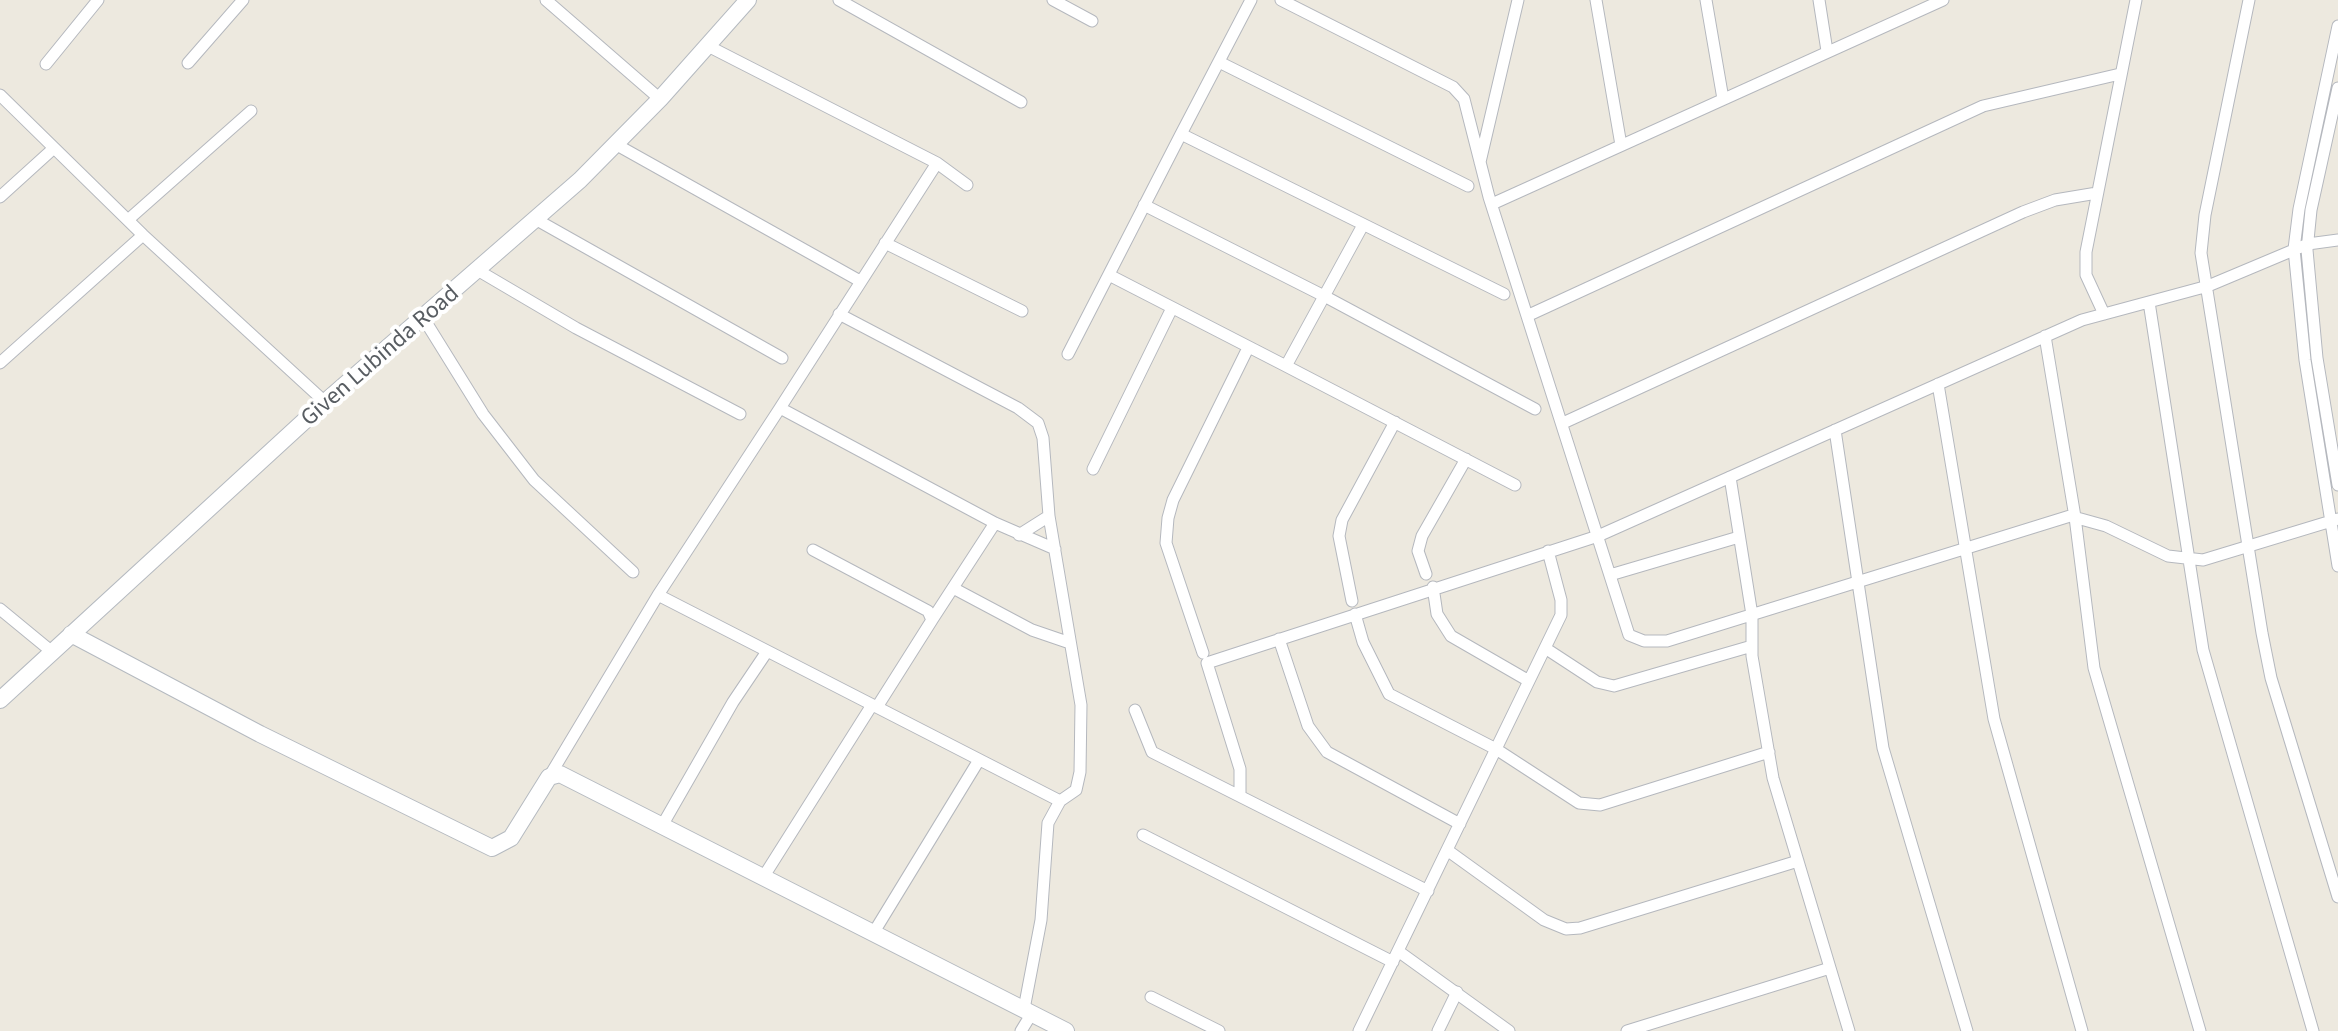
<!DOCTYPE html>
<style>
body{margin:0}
canvas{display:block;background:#ede9df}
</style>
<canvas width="2338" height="1031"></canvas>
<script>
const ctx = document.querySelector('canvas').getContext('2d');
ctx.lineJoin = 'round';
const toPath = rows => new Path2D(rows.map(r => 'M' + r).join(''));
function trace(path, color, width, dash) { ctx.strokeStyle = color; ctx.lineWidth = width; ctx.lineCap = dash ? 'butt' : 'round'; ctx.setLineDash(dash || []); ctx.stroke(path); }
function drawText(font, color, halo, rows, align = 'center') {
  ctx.font = font + ' "Source Sans 3",sans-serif'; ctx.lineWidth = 8; ctx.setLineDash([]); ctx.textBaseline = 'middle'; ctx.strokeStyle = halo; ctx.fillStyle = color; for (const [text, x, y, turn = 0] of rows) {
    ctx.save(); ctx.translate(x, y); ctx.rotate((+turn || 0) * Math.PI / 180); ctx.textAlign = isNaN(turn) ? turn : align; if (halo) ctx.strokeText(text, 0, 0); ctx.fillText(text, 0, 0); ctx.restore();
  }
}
const street = toPath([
 [546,0,660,99],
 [839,0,1021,102],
 [1053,0,1092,21],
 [1251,0,1181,134,1504,294],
 [1281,0,1453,87,1464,99,1489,197,1629,635,1644,641,1667,641,2070,516,2106,526,2168,556,2203,560,2338,519],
 [1596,0,1621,145],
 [1706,0,1723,99],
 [1819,0,1827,51],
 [2249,0,2205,215,2201,253,2262,633,2271,678,2338,897],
 [2338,26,2299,209,2294,249,2305,360,2338,566],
 [708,46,937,163,967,185],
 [1219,62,1468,186],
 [188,63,243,0],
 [46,64,98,0],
 [2338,88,2311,210,2307,250,2317,358,2338,485],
 [0,95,143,235,325,402],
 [617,145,860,281],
 [1480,162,1518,0],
 [937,163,780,408,995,523,1055,549],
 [0,197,54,148],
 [1492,204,1943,0],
 [1144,205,1326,297,1535,409],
 [129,219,251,111],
 [537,220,782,358],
 [885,243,1022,311],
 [479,271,576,328,740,414],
 [1109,275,1286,366,1363,225],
 [2149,302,2203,650,2313,1031],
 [839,314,1018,408,1038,423,1043,438,1049,516,1081,705,1080,772,1076,790,1060,801,1048,823,1041,920,1024,1009],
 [2104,314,2086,275,2086,252,2136,0],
 [1529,315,1983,106,2120,74],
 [424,319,483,414,534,480,633,572],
 [2045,336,2075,517,2094,668,2200,1031],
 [1068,354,1181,134],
 [0,363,143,235],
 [1286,366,1515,485],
 [1938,384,1994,719,2082,1031],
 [1563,423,2023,212,2055,200,2097,193],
 [1835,430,1883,748,1967,1031],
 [1093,469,1172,308],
 [1730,477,1752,615,1752,656,1773,778,1849,1031],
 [1019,535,1049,516],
 [813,550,928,611,932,620,877,707],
 [1426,574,1418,551,1422,536,1466,459],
 [1610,575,1739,537],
 [1433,587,1437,614,1451,636,1529,681],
 [953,588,1032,630,1070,643],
 [658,595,1060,801],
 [1352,601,1339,536,1342,520,1395,422],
 [0,609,51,651],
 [1355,614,1363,642,1389,694,1496,749,1579,803,1600,805,1769,752],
 [932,620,995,523],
 [1279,639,1308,726,1327,752,1460,824],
 [1545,648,1597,682,1614,686,1752,646],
 [1203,653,1166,543,1168,518,1173,500,1248,348],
 [1135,710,1152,752,1428,891],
 [549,777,658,595,780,408],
 [1240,796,1240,769,1207,663,1598,536,2082,320,2208,286,2308,244,2338,240],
 [663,824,733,702,766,653],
 [1143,835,1393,962],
 [1447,850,1544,920,1566,929,1580,928,1798,861],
 [764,876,872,705],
 [874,932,979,760],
 [1398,951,1509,1031],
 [1151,997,1219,1031],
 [1021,1031,1032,1013],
 [1359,1031,1561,615,1561,600,1548,551],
 [1438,1031,1457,992],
 [1627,1031,1830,968]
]);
const secondary = toPath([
 [71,634,260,734,492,848,511,838,549,777,560,774,1066,1031],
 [0,700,325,402,580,180,660,99,748,0]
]);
trace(street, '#b5b8be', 13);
trace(secondary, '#b5bac0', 18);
trace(street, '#fff', 11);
trace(secondary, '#fff', 16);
drawText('24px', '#585d62', '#fff', [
 ["Given Lubinda Road",381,357,-41]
]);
</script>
